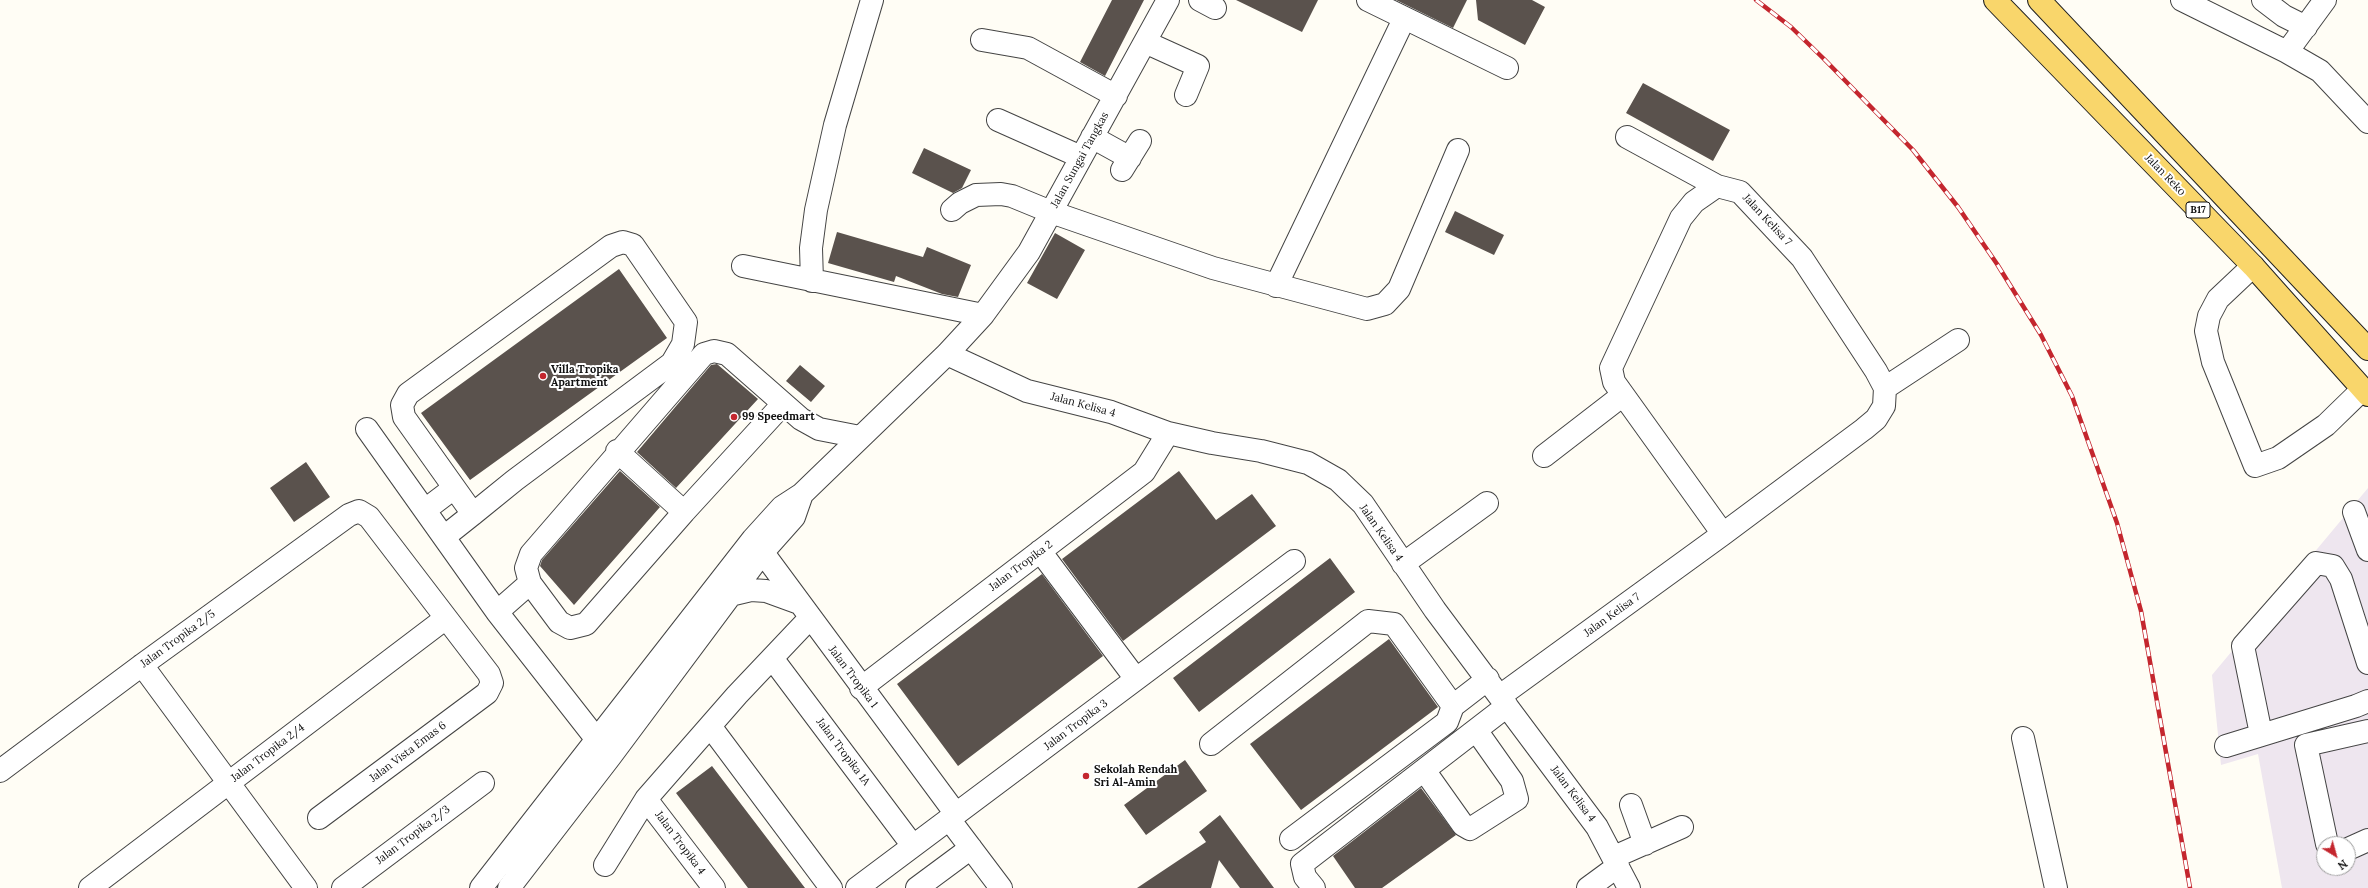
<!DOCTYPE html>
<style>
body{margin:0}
#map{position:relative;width:2368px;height:888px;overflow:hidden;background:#fffdf5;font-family:Lora,serif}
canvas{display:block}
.north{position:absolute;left:2316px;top:836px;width:40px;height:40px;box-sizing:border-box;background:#fff;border:1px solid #a0a0a0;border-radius:50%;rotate:143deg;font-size:11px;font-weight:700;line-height:16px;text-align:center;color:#111}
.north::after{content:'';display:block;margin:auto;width:14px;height:18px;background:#c4262e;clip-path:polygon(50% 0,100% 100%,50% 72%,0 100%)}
</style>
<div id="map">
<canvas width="2368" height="888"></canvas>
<div class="north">N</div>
</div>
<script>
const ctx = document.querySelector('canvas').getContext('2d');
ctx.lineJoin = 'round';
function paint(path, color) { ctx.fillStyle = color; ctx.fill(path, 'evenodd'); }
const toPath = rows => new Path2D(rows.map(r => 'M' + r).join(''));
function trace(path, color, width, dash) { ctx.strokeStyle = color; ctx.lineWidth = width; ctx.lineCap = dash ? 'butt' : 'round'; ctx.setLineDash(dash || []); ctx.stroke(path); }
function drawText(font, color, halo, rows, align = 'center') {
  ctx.font = font + ' Lora,serif'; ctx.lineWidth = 4; ctx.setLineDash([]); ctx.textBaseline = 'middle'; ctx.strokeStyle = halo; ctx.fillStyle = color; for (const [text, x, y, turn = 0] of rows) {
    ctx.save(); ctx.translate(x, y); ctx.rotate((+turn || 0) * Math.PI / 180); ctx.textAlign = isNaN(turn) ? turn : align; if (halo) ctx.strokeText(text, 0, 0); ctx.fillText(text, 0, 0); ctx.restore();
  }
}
paint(toPath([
 [2368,488,2368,888,2282,888,2258,754,2221,765,2212,675],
 [2324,844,2348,844,2348,868,2324,868]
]), '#eee6ef');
paint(toPath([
 [1112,0,1144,0,1105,76,1080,62],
 [1236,0,1318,0,1302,32],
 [1396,0,1467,0,1453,28],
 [1476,0,1532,0,1545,7,1525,45,1478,20],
 [1643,83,1730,130,1713,161,1626,113],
 [924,148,971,170,962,188,953,193,912,173],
 [1455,211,1504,235,1494,255,1445,232],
 [837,232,923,257,927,247,971,265,958,297,942,294,896,276,894,282,828,263],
 [1055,233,1085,250,1057,299,1027,283],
 [619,269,667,338,470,480,421,413],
 [717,364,758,399,676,488,637,452,711,365],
 [800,365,825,386,811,402,786,381],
 [306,462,330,497,294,522,270,488],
 [620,471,660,507,574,605,540,566,542,560],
 [1179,471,1216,520,1252,494,1276,526,1123,641,1062,559],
 [1330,558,1355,592,1199,712,1173,678],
 [1042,574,1103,656,958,766,897,684],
 [1389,639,1438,707,1301,810,1250,744],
 [1185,760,1207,791,1146,835,1124,805],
 [712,766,805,888,748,888,676,793],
 [1421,788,1456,835,1382,888,1355,888,1333,856],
 [1220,815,1274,888,1240,888,1219,860,1211,888,1137,888,1206,842,1199,832]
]), '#5a524d');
const minor = toPath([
 [1200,0,1215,8],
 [1368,0,1507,68],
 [2182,0,2287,52,2320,71,2368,122],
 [2263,0,2284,16,2306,27],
 [982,40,1028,48,1116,96],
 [1145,42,1198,66,1186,95],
 [2287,52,2325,0],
 [998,120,1081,157],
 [1092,137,1130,158],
 [1627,137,1717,186],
 [1122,170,1140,141],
 [952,210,960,203,976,195,1001,194,1012,196,1051,212,1213,268,1367,309,1385,304,1399,289,1458,150],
 [743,266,983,315],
 [2253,266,2218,299,2209,316,2206,331,2213,362,2255,466,2278,458,2326,425,2363,389],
 [812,281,811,248,816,210,835,125,872,0],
 [1276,286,1404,19],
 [947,354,1027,391,1111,412,1168,433,1212,443,1261,451,1308,463,1338,480,1363,504,1435,610,1597,827,1629,888],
 [1885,388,1958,340],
 [367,429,497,612,605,750],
 [617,451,684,512],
 [1544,456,1623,395],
 [425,510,454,488],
 [2354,512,2368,550],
 [444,537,473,514,515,480,672,363,683,344,686,322,633,245,623,242,611,246,408,394,402,405,404,417,473,514],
 [755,542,956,814],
 [1040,551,1136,679],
 [1403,564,1487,503],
 [530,583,526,568,531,554,704,354,714,351,727,354,801,419,819,429,860,437],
 [730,595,751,590,766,591,799,603],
 [497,612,530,583,559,622,570,628,586,624,684,512,783,404],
 [772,658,913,846],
 [142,665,306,888],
 [861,688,1144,472,1168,433],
 [1500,696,1723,534,1864,429,1876,419,1884,406,1885,388,1876,371,1802,258,1740,192,1717,186,1694,202,1681,218,1611,368,1614,382,1723,534],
 [710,726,831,888],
 [2261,734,2243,646,2316,563,2333,566,2341,579,2368,663],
 [2023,738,2056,888],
 [1211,744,1368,621,1394,624,1453,706,1488,679],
 [2226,746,2356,706,2368,701],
 [1424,770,1463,825,1470,829,1517,799,1512,781,1476,730],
 [0,771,142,665,349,515,359,511,369,517,489,674,492,683,487,693,319,818],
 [646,799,714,888],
 [1631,805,1645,844],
 [949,819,1001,888],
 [1291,839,1447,722,1453,706],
 [2327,844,2306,745,2368,731],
 [2348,849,2368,840],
 [1614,857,1682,827],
 [605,865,646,799,737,695,809,619],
 [90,888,446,618],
 [343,888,483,783],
 [481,888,753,539,782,507,802,494,947,354,983,315,1029,252,1168,0],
 [509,888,610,757,762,553,794,517,802,494],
 [857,888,1294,561],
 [917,888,971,848],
 [1314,888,1305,877,1302,864,1507,706],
 [1588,888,1618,866]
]);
const major = toPath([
 [1995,0,2253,266,2368,395],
 [2039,0,2368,349]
]);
trace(minor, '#444', 24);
trace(major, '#222', 24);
trace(minor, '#fff', 22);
trace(major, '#f9d66b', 22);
const rail = toPath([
 [1756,0,1791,27,1824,59,1913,150,1958,207,1997,264,2041,335,2072,396,2117,523,2141,611,2190,888]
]);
trace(rail, '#c4262e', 4.5);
trace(rail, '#fff', 3, [9]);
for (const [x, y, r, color] of [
 [543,376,4,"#c4262e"],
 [734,417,4,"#c4262e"],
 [1086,776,4,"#c4262e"]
]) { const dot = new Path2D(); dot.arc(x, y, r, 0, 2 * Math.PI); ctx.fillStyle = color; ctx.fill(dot); trace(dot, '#fff', 1.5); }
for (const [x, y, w] of [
 [2198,210,24]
]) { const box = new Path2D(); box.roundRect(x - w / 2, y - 8, w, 16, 3); ctx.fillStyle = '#fff'; ctx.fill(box); trace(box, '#111', 1); }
drawText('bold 10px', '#111', null, [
 ["B17",2198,210]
]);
drawText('11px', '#111', '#fff', [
 ["Jalan Sungai Tangkas",1080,160,-61],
 ["Jalan Reko",2165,175,46],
 ["Jalan Kelisa 7",1767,220,47],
 ["Jalan Kelisa 4",1083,405,15],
 ["Jalan Kelisa 4",1381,533,55],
 ["Jalan Tropika 2",1021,566,-37],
 ["Jalan Kelisa 7",1612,615,-36],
 ["Jalan Tropika 2/5",178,639,-36],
 ["Jalan Tropika 1",853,677,53],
 ["Jalan Tropika 3",1076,725,-37],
 ["Jalan Vista Emas 6",408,752,-37],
 ["Jalan Tropika 1A",843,752,53],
 ["Jalan Tropika 2/4",268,753,-37],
 ["Jalan Kelisa 4",1573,794,53],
 ["Jalan Tropika 2/3",413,835,-37],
 ["Jalan Tropika 4",680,843,53]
]);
drawText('bold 11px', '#111', '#fff', [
 ["Villa Tropika",551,370],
 ["Apartment",551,383],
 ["99 Speedmart",742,417],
 ["Sekolah Rendah",1094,770],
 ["Sri Al-Amin",1094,783]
], 'left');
</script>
